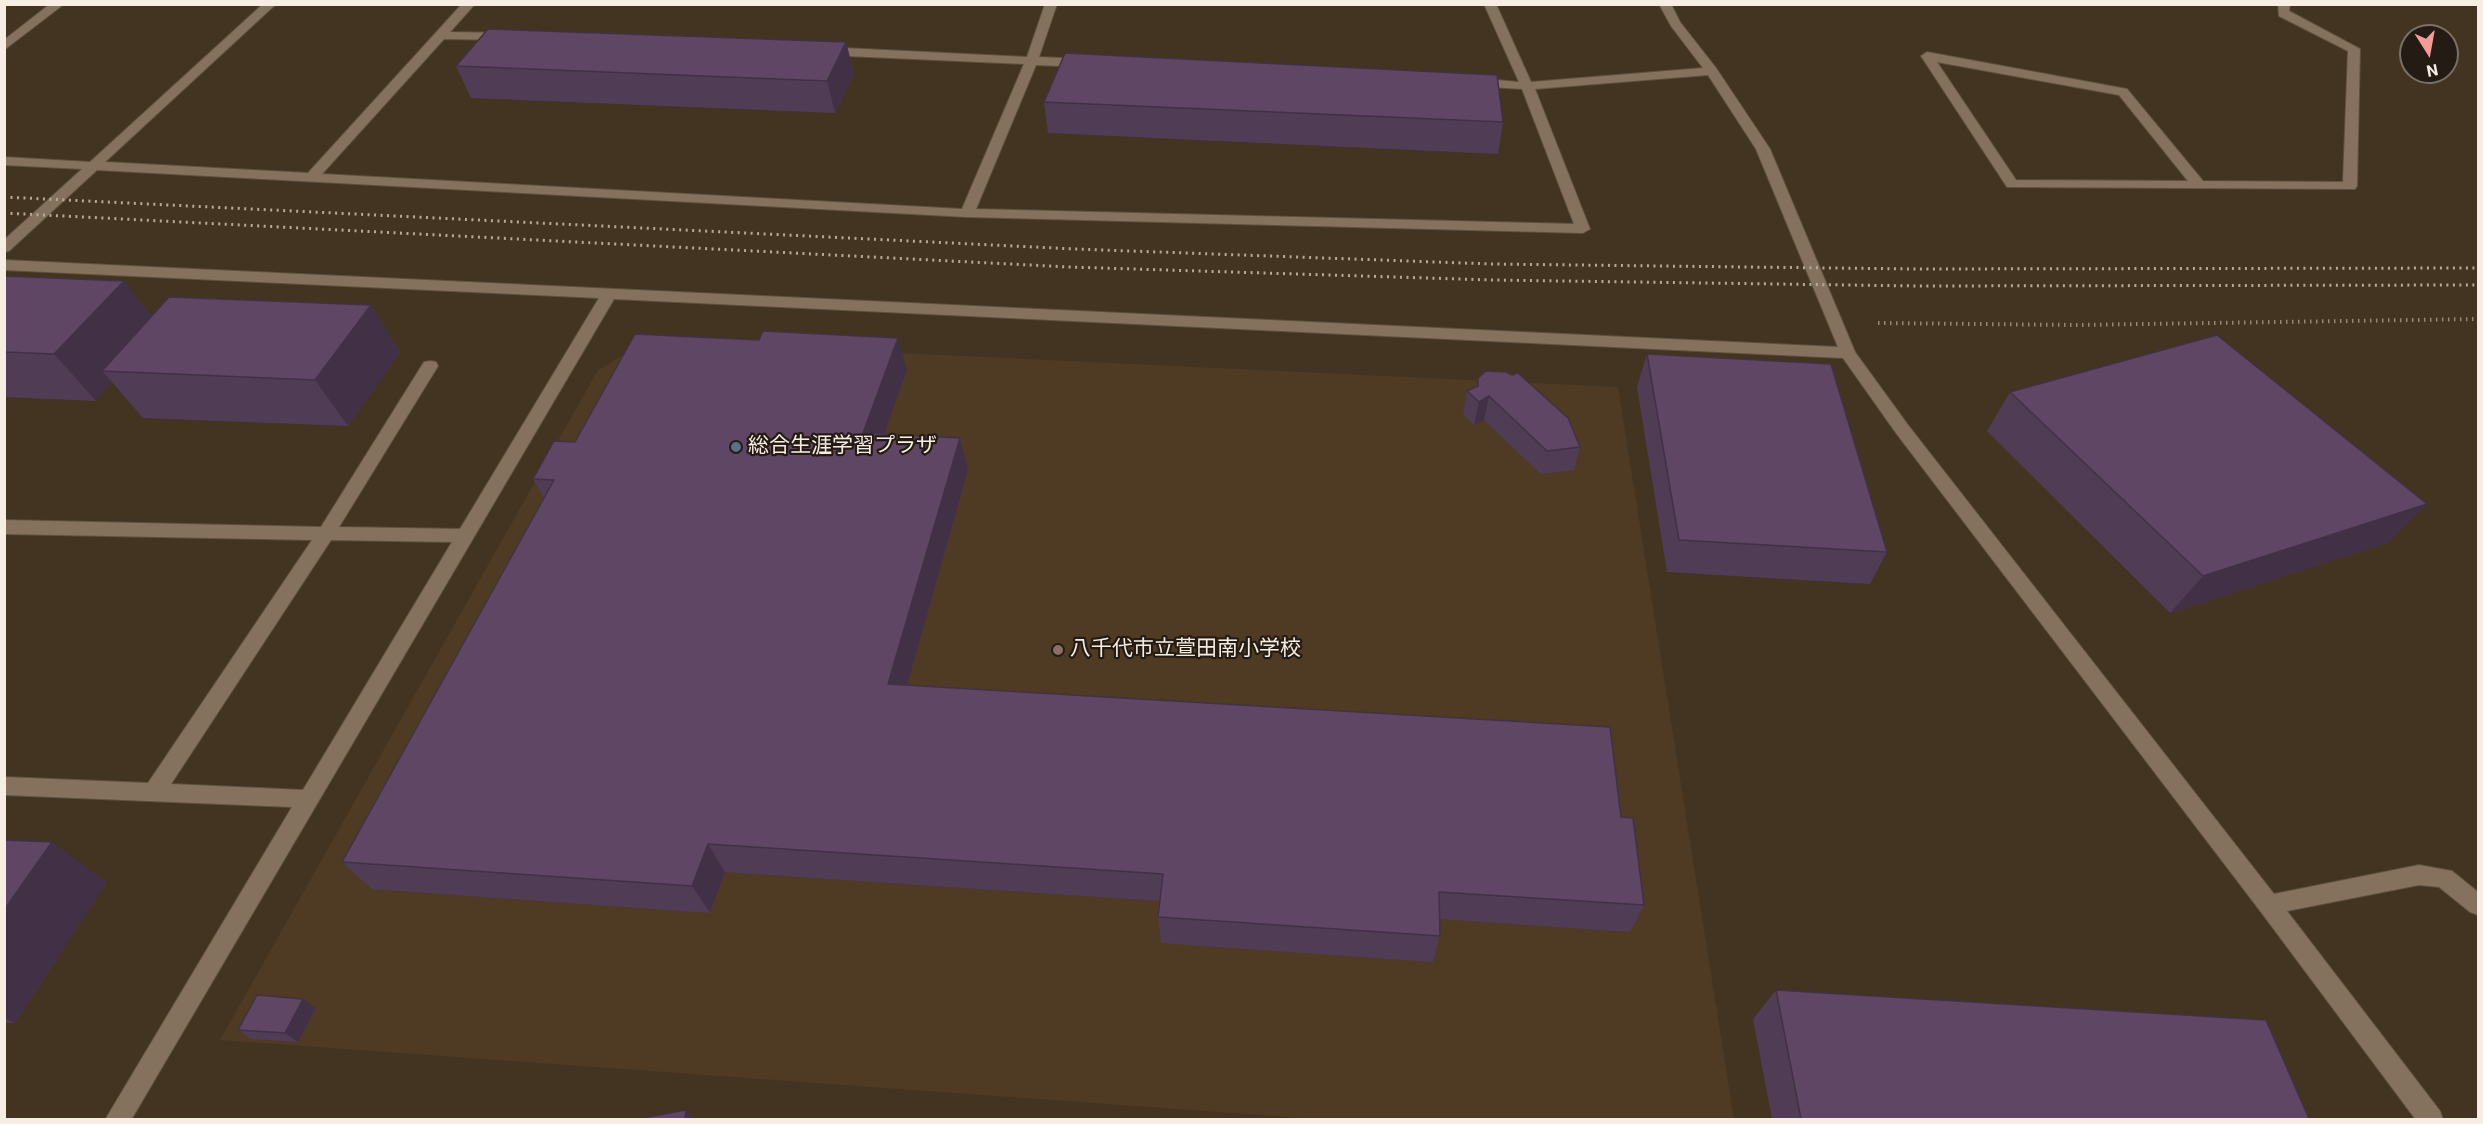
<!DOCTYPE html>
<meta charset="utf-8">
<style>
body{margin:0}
#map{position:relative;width:2483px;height:1124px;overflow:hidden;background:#433321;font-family:Roboto,sans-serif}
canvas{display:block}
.frame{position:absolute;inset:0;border:6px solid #f8ede2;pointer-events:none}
.north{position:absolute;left:2399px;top:24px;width:60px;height:60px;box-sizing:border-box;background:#241c14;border:2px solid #797066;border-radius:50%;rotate:169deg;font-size:16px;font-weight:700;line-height:24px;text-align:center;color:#f8ede2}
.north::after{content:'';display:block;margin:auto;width:21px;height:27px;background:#f59b97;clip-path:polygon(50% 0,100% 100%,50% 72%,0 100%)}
</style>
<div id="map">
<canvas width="2483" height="1124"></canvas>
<div class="frame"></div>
<div class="north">N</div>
</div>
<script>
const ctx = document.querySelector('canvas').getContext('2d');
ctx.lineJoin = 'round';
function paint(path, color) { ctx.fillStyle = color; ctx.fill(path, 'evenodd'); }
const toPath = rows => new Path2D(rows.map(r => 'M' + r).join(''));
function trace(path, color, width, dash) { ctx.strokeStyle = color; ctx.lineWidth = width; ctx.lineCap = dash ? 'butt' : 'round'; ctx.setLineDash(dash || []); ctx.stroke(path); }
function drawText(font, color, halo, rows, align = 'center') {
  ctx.font = font + ' Roboto,"Noto Sans JP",sans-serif'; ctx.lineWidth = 4.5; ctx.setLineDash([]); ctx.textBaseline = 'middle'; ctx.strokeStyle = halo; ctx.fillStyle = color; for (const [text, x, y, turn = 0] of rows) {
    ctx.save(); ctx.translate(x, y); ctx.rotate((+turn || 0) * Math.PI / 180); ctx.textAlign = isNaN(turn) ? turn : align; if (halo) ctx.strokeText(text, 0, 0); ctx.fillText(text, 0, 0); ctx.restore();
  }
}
paint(toPath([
 [647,341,1618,387,1734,1119,1315,1119,220,1040,598,370]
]), '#4f3b24');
const minor = toPath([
 [50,4,64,4,4,50,4,40,50,4],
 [263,4,276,4,105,162,308,173,462,4,475,4,450,32,506,33,510,34,510,40,444,39,322,174,962,209,1024,64,824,55,818,51,824,47,1027,57,1045,4,1057,4,1039,57,1084,59,1090,63,1084,67,1036,65,976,209,1574,224,1522,89,1474,86,1468,82,1474,78,1519,82,1484,4,1496,4,1531,82,1703,68,1671,26,1659,4,1671,4,1680,22,1716,68,1770,149,1855,352,1908,425,2274,894,2419,865,2452,871,2478,892,2478,915,2470,912,2439,887,2419,885,2287,911,2440,1111,2443,1120,2416,1120,2261,912,1896,433,1843,358,614,299,131,1120,105,1120,292,807,4,795,4,777,148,783,312,540,4,534,4,520,321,527,424,362,430,361,436,362,438,366,339,527,460,529,599,298,4,270,4,260,1838,347,1756,149,1708,75,1535,89,1590,229,1583,233,967,217,97,170,9,251,4,252,4,240,82,169,4,165,4,157,90,162,263,4],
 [331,540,452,542,303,790,171,784,331,540],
 [2278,4,2290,4,2289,11,2360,49,2357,186,2355,189,2007,187,1921,56,1927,52,2127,89,2203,181,2343,182,2348,51,2279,16,2278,4],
 [1937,62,2119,95,2188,181,2016,180,1937,62]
]);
trace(minor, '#5f5141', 2);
trace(toPath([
 [1878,323,2077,325,2478,319]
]), '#958879', 4, [1.5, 4.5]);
paint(minor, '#84725e');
trace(toPath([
 [4,197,1075,249,1491,264,1917,269,2478,268],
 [4,213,1069,267,1492,280,1918,286,2478,285]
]), '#b6a99b', 3, [2, 4.5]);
paint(toPath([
 [846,42,854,74,835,113,471,98,456,66],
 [1044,102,1503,122,1498,154,1048,133],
 [4,276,124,281,151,316,371,305,400,352,348,426,143,418,112,382,96,401,4,397],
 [1647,354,1887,552,1870,584,1667,572,1637,387],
 [907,370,884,434,968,470,907,685,1621,817,1644,905,1630,932,1440,919,1440,936,1433,962,1161,943,1158,917,1160,901,725,872,710,913,372,889,342,862,544,498,533,479,575,442],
 [1478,378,1580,447,1574,470,1541,474,1484,420,1474,425,1463,414,1467,391,1476,387],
 [2010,392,2389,542,2170,613,1987,431],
 [4,840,107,882,15,1023,4,1023],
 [1776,990,2309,1119,1772,1119,1753,1019],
 [316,1008,298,1042,252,1039,238,1030]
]), '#513c56');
paint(toPath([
 [846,42,854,74,835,113,827,81],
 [124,281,161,328,102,371,112,382,96,401,54,354],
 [371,305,400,352,348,426,315,380],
 [898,338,907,370,873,466,863,433],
 [1489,396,1484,420,1474,425,1479,402],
 [960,438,968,470,899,714,888,684],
 [2427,504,2389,542,2170,613,2203,576],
 [52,842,107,882,15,1023,4,1018,4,910],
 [708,844,725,872,710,913,692,886],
 [303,999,316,1008,298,1042,285,1033],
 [686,1110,695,1119,685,1119]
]), '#423146');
const building = toPath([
 [488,29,846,42,827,81,456,66,488,29],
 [1065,53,1497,75,1503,122,1044,102,1065,53],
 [4,276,124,281,54,354,4,352,4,276],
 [169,297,371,305,315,380,102,371,169,297],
 [763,331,898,338,863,433,960,438,888,684,1610,727,1621,817,1633,818,1644,905,1439,892,1440,936,1158,917,1163,874,708,844,692,886,342,862,554,480,533,479,554,441,575,442,635,334,759,340,763,331],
 [2217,335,2427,504,2203,576,2010,392,2217,335],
 [1647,354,1831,364,1887,552,1679,540,1647,354],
 [1486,371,1506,372,1512,375,1518,373,1568,418,1580,447,1547,451,1489,396,1479,402,1467,391,1478,386,1478,378,1486,371],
 [4,840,52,842,4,910,4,840],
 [1776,990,2266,1020,2309,1119,1801,1119,1776,990],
 [257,995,303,999,285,1033,238,1030,257,995],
 [686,1110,685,1119,638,1119,686,1110]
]);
paint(building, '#5e4664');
trace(building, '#423146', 1.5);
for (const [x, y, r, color] of [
 [736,447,6,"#5c6f8a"],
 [1058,650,6,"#8d6e63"]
]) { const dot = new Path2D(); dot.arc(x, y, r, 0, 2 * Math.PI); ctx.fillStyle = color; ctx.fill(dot); trace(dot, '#241c14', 2); }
drawText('21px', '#f8ede2', '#241c14', [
 ["総合生涯学習プラザ",748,447],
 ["八千代市立萱田南小学校",1070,650]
], 'left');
</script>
